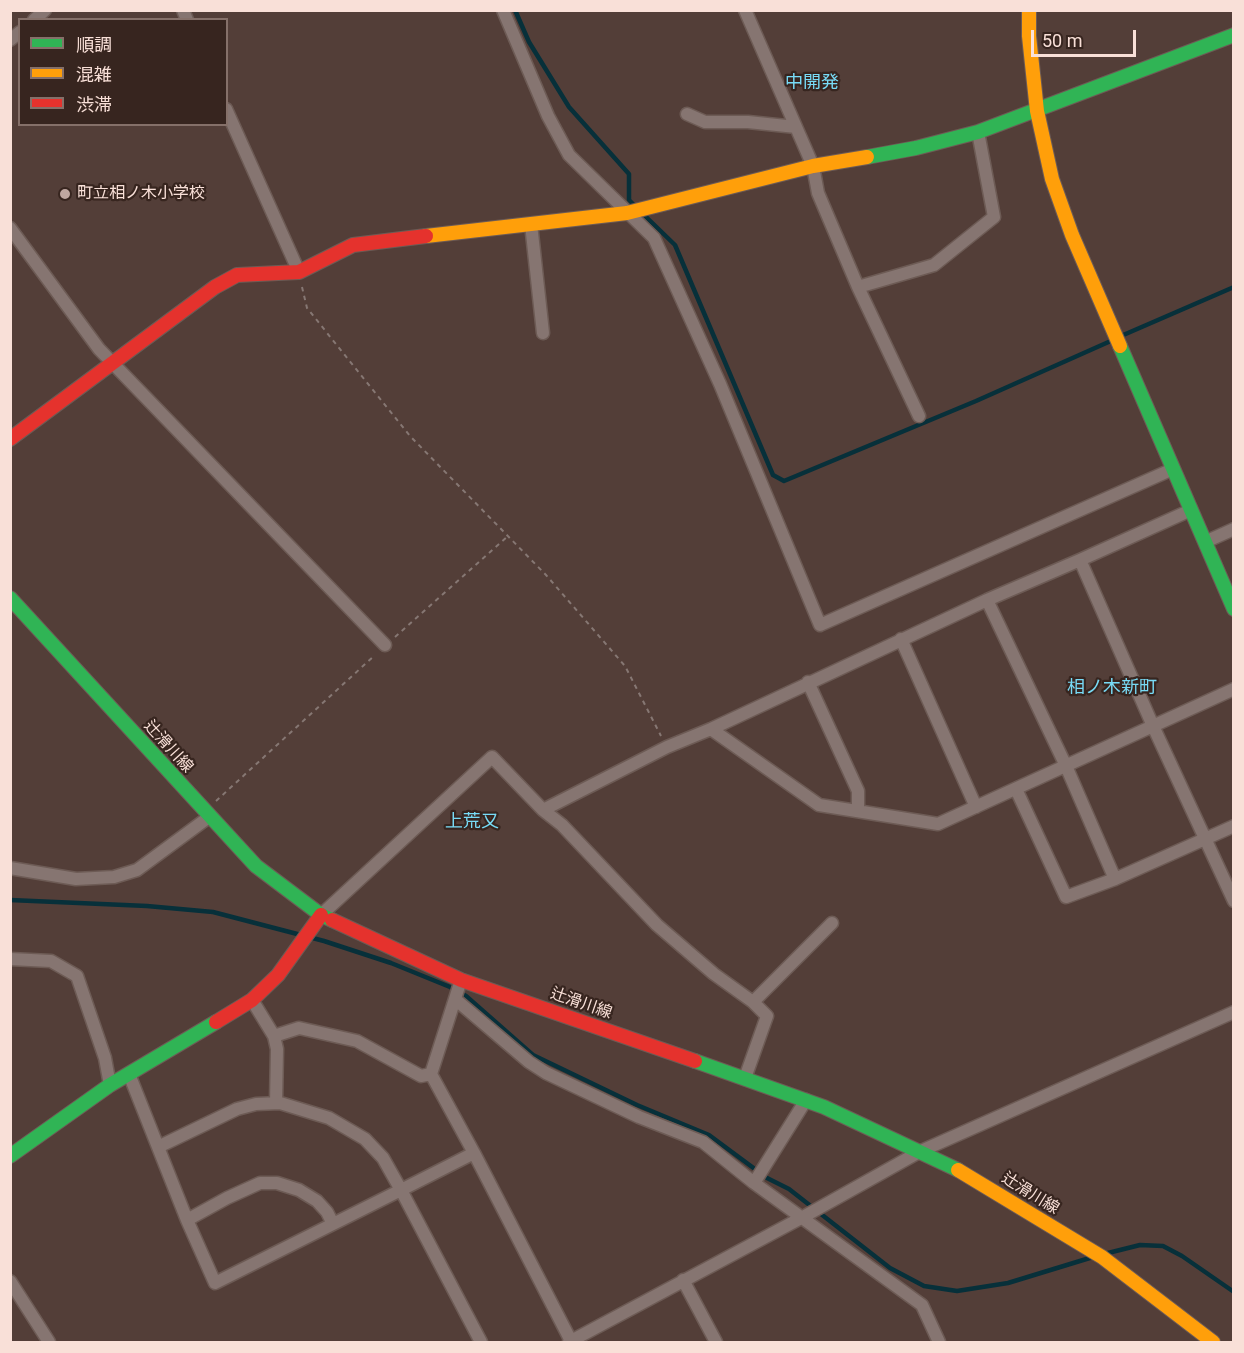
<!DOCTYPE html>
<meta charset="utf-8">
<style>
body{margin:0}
#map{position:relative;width:1244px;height:1353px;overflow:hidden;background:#533e38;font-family:Roboto,"Noto Sans JP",sans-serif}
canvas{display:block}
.frame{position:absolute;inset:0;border:12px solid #f9e0d8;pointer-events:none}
.legend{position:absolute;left:18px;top:18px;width:210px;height:108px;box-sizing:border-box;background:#37251f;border:2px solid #857069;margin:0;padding:8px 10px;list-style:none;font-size:18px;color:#f9e0d8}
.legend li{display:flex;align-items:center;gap:12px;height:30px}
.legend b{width:30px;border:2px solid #857069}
.scale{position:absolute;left:1031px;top:30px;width:105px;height:27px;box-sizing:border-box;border:3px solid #f9e0d8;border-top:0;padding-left:8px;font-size:18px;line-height:21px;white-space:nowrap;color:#f9e0d8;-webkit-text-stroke:4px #37251f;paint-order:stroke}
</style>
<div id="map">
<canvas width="1244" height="1353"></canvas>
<div class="frame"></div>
<ul class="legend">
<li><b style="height:8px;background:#30b455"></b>順調</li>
<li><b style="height:8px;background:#ff9f0a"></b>混雑</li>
<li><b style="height:8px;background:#e5322d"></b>渋滞</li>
</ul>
<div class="scale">50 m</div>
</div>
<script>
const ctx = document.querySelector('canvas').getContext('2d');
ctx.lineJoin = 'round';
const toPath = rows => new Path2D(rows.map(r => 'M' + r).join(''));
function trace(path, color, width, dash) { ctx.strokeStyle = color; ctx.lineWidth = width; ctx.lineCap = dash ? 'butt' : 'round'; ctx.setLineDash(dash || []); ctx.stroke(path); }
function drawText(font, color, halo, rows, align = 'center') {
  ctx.font = font + ' Roboto,"Noto Sans JP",sans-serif'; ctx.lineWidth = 4.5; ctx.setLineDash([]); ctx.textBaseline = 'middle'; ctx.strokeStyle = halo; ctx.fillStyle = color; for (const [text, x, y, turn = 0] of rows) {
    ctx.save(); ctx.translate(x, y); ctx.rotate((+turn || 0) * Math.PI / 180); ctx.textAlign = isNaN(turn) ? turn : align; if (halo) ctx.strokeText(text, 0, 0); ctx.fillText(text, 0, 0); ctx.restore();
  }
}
trace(toPath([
 [515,10,529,42,569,107,629,174,629,200,636,207],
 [642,213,675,245,773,475,784,481,976,401,1113,340],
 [1121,336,1234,287],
 [10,900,147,906,213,912,324,941,391,963,450,987,466,996,533,1055,637,1105,709,1135,767,1178,789,1189,890,1268,924,1286,957,1291,1008,1283,1093,1257],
 [1104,1254,1140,1245,1163,1246,1182,1256,1234,1292]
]), '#07303a', 4.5);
const street = toPath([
 [183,10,187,20],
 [503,10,548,116,569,155,654,238,720,384,820,625,1173,469],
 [745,10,813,166,818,193,858,287,934,265,994,217,978,132],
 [34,20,45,10],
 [10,40,20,32],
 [226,109,299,272],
 [687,114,705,122,748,122,796,127],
 [531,224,543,333],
 [10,228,99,349,385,645],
 [858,287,919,416],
 [1205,542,1234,529],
 [1080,560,1153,726,1234,901],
 [987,600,1066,766,1115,879,1234,826],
 [901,639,976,807],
 [808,682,858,791,858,811],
 [711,729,819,805,938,824,1234,689],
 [1016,789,1066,897,1115,879],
 [543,810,562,825,657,925,714,974,753,1002,832,923],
 [10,868,76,879,114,877,137,870,209,817],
 [321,915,492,757,543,810,667,747,711,729,987,600,1080,560,1191,510],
 [10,959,51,961,77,976,105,1058,110,1085],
 [455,999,529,1062,546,1073,639,1117,703,1142,754,1183,922,1305,939,1342],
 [252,1000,274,1036,299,1028,357,1041,421,1076,431,1074,461,980],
 [274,1036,277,1049,276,1103],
 [129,1074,158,1147],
 [431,1074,474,1153,401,1190,383,1158,365,1139,329,1118,280,1103,256,1104,237,1109,158,1147,187,1220,227,1198,260,1183,277,1183,299,1190,317,1201,327,1212,333,1224,401,1190,481,1342],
 [745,1078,767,1016,753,1002],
 [474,1153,571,1341],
 [754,1183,806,1100],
 [187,1220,215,1283,333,1224],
 [683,1280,716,1342],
 [10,1281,49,1342],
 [569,1342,803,1217,921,1151,1234,1012]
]);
const fast = toPath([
 [867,157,916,148,978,132,1234,35],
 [1120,346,1234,609],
 [10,598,256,866,321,915,332,920],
 [695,1061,824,1107,958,1170],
 [10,1156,110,1085,216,1022]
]);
const slow = toPath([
 [1029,10,1029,36,1037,111,1052,179,1072,235,1120,346],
 [426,236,627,213,813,166,867,157],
 [958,1170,1102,1257,1213,1342]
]);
const jam = toPath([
 [10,439,215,287,237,275,299,272,353,245,426,236],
 [332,920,461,980,695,1061],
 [216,1022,252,1000,278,975,321,915]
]);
trace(street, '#6d5b55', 15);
trace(fast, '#6d5b55', 16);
trace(slow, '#6d5b55', 16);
trace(jam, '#6d5b55', 16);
trace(toPath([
 [302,287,307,308,410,436,546,575,625,666,661,736],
 [395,637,507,537],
 [216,801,375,655]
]), '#867773', 2, [4.5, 4.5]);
trace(street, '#867571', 12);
trace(fast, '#30b455', 14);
trace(slow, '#ff9f0a', 14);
trace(jam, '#e5322d', 14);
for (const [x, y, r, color] of [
 [65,194,6,"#bfa7a0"]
]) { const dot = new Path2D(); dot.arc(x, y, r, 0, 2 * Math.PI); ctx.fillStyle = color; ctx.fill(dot); trace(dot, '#37251f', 2); }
drawText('16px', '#f9e0d8', '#37251f', [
 ["町立相ノ木小学校",77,194]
], 'left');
drawText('16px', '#f9e0d8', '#37251f', [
 ["辻滑川線",168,747,48],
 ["辻滑川線",581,1004,19],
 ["辻滑川線",1030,1194,32]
]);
drawText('18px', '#78dbf6', '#37251f', [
 ["中開発",812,83],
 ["相ノ木新町",1112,688],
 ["上荒又",472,822]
]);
</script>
